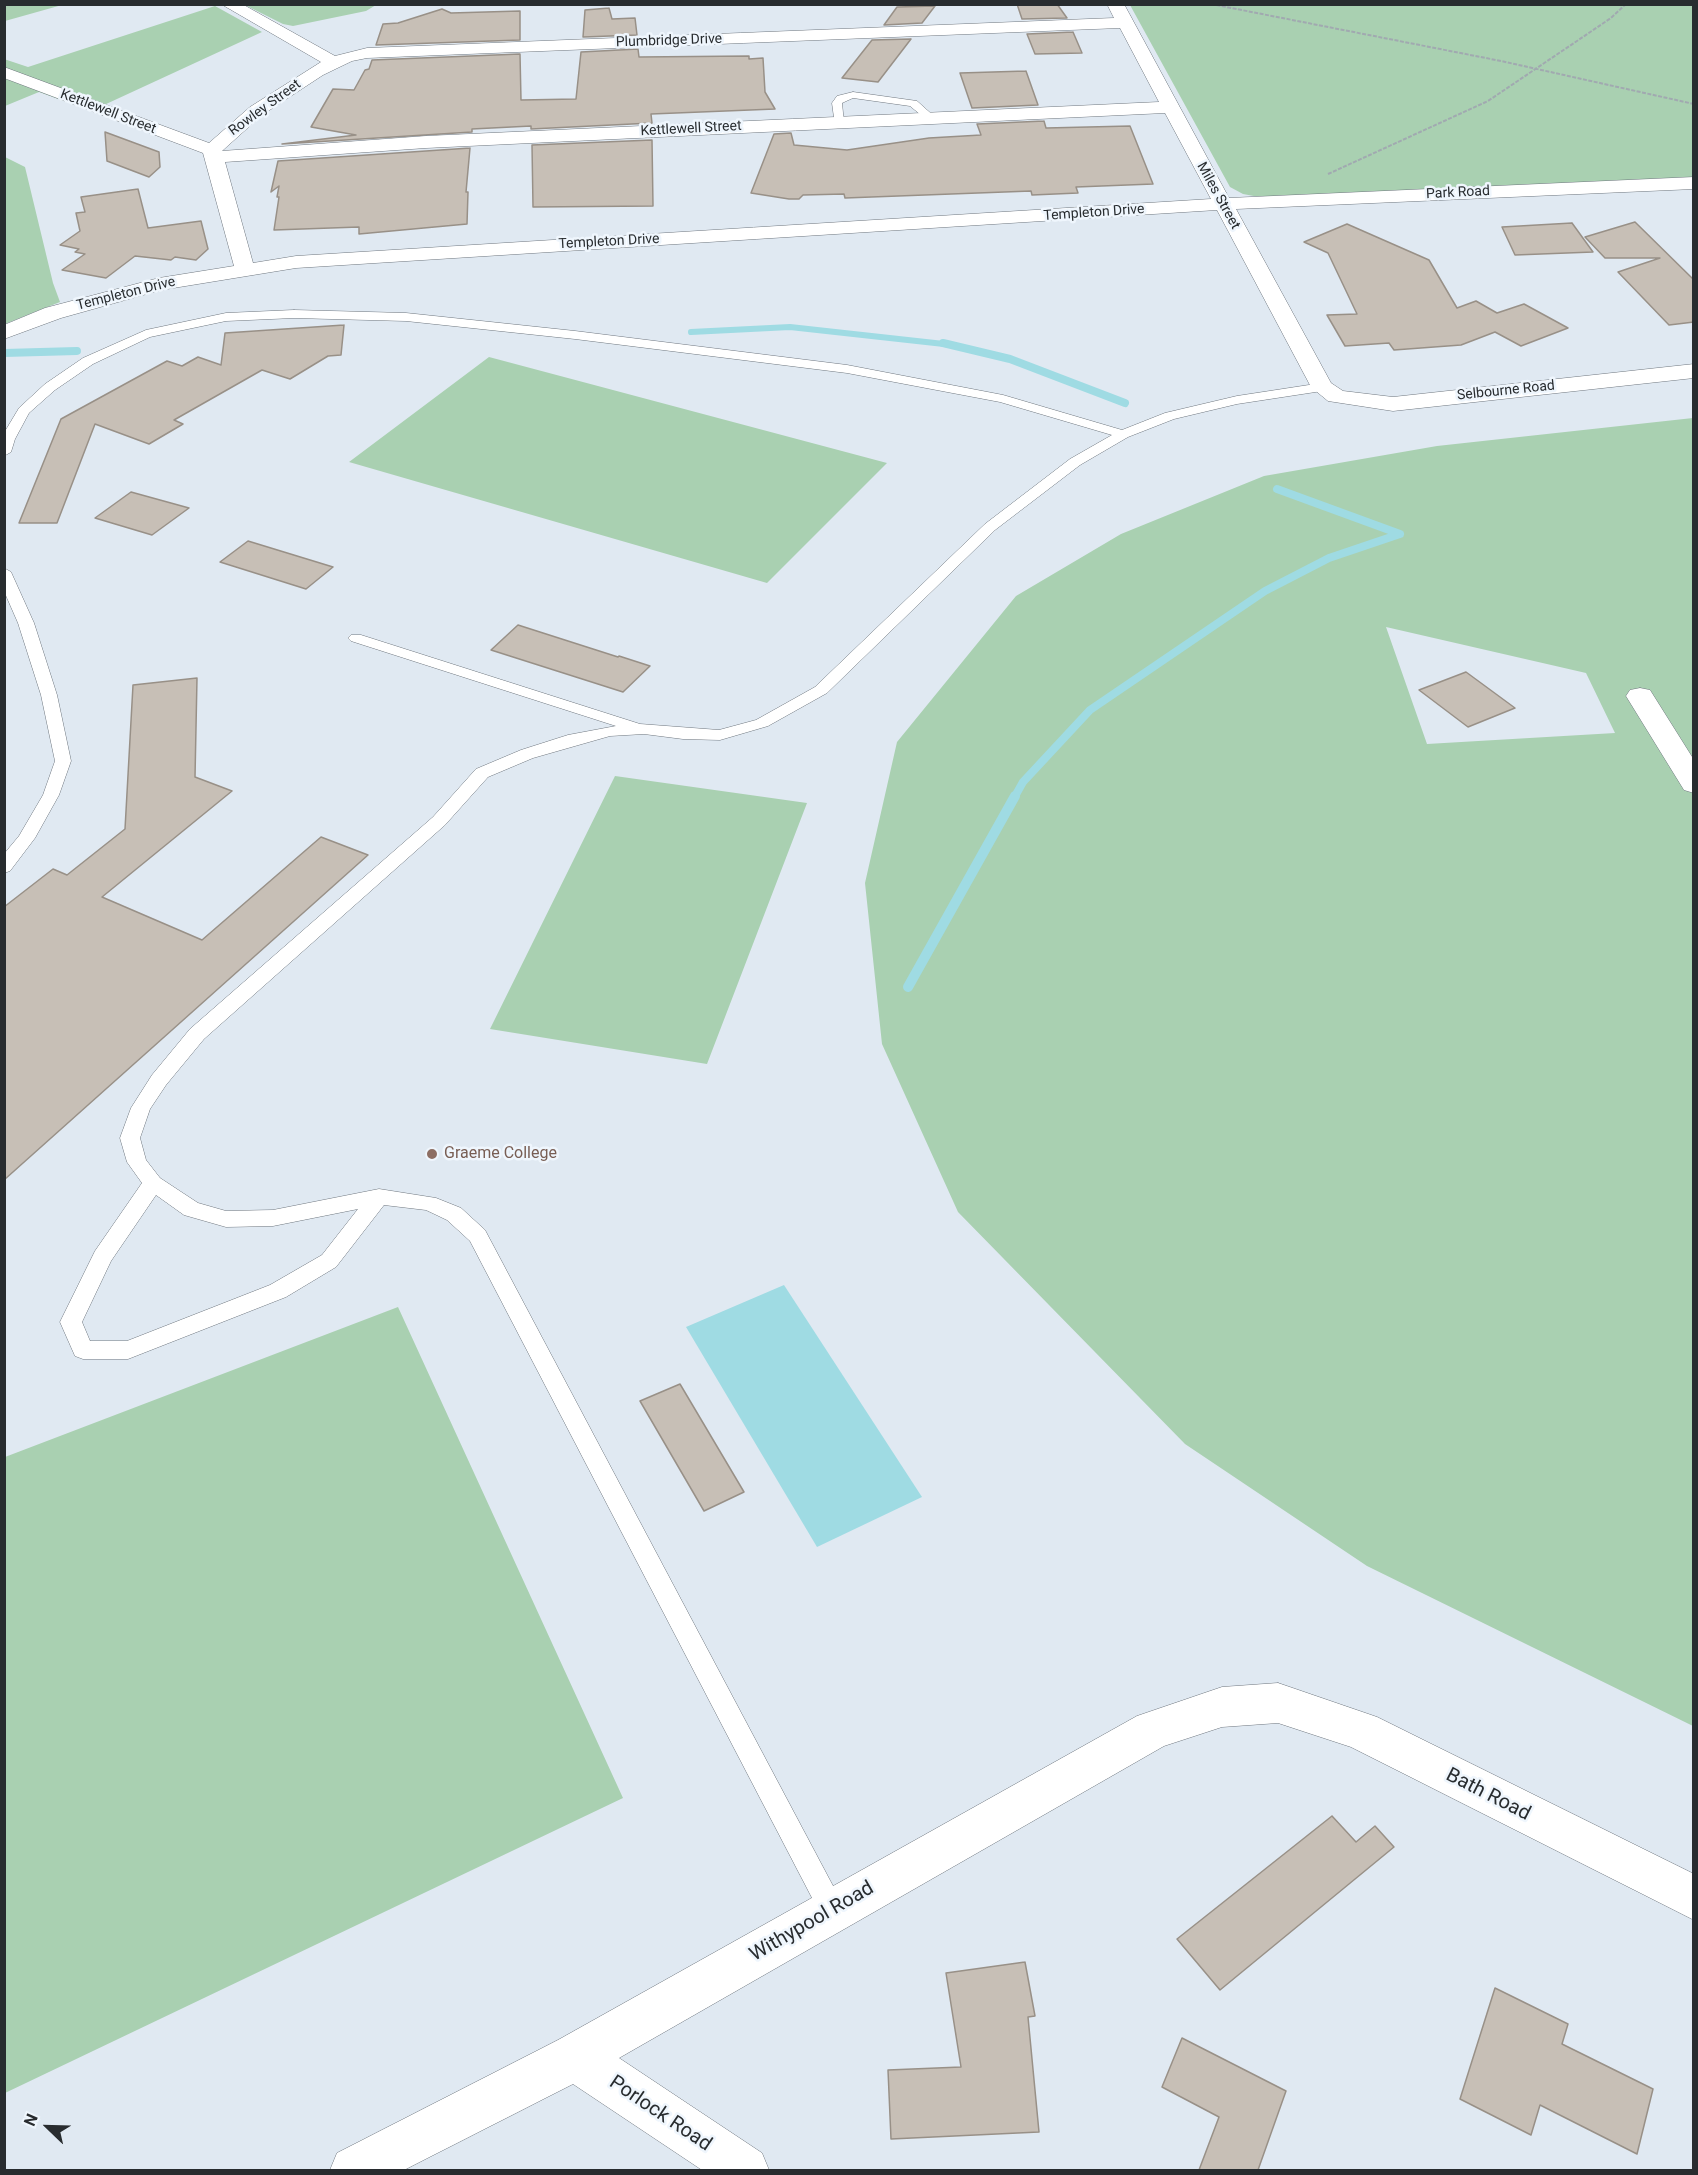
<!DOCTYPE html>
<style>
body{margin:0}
#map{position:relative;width:1698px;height:2175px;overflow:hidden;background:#e0e9f2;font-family:Roboto,sans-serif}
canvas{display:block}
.frame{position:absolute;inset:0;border:6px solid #282c2f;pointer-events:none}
.north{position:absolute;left:18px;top:2097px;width:60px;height:60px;-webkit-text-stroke:4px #eff6fd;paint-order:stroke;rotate:293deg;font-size:16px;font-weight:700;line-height:24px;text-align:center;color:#282c2f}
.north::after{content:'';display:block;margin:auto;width:21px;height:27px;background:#282c2f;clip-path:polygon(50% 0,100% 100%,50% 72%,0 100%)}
</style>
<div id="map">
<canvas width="1698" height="2175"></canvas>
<div class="frame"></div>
<div class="north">N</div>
</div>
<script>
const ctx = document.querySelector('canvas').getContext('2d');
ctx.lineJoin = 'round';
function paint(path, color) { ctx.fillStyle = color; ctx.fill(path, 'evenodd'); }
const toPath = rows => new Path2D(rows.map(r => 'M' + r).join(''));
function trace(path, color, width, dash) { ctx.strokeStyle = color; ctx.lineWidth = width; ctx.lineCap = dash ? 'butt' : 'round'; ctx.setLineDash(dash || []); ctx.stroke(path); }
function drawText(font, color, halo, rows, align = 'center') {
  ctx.font = font + ' Roboto,sans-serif'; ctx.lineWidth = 5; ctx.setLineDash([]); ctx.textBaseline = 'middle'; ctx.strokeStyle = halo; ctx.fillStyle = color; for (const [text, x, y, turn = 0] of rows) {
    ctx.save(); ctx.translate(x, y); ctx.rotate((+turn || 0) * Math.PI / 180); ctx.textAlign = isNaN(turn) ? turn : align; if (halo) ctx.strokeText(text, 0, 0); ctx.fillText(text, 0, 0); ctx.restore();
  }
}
paint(toPath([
 [5,4,62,4,62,5,5,21],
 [245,5,376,5,366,11,293,26,283,24],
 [1130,5,1693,5,1693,178,1259,197,1243,194,1230,187],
 [215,6,262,32,91,111,39,92,5,106,4,59,28,67],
 [5,157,25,167,53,283,60,302,5,324],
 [489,357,887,463,767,583,349,462],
 [1693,418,1693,1726,1367,1566,1185,1444,958,1212,882,1044,865,883,897,742,1016,596,1121,534,1264,476,1437,446],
 [1386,627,1586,673,1615,733,1427,744],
 [615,776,807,803,707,1064,490,1029],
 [398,1307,623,1798,5,2093,5,1457]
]), '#a9d0b1');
paint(toPath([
 [784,1285,922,1497,817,1547,686,1327]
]), '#9fdbe3');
trace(toPath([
 [691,332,790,327,953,345]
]), '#9fdbe3', 6);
trace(toPath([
 [943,343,1010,359,1125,403],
 [4,353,77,351],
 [1277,489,1400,534],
 [1014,798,1023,782,1090,710,1265,591,1329,558,1400,534]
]), '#9fdbe3', 8);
trace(toPath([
 [908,987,1015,796]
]), '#9fdbe3', 10);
const building = toPath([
 [1017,4,1057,4,1067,18,1022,19,1017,4],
 [935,6,922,23,884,25,897,7,935,6],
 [609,8,612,19,635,18,637,35,583,37,585,10,609,8],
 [442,9,451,13,520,11,520,40,376,45,383,24,398,23,442,9],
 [1073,32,1082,53,1035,54,1027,34,1073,32],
 [911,39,878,82,842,78,872,40,911,39],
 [638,49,639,57,749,56,749,59,763,58,765,92,775,109,651,114,652,123,531,129,531,126,472,129,472,132,282,144,356,135,311,127,333,89,354,90,365,70,369,69,372,60,520,54,521,100,576,99,581,52,638,49],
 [1026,71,1038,105,972,108,960,73,1026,71],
 [1044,121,1046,128,1130,126,1153,184,1076,187,1078,193,1032,195,1031,191,845,198,844,194,803,195,799,199,789,199,751,193,774,134,791,133,794,145,847,150,929,138,981,135,977,124,1044,121],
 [105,132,159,152,160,167,149,177,107,161,105,132],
 [652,140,653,206,533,207,532,145,652,140],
 [470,148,466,192,468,192,467,224,359,234,359,227,274,230,279,197,277,197,279,186,271,192,278,161,470,148],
 [138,189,148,228,201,221,208,249,196,260,175,257,171,260,135,256,106,278,62,270,85,254,75,252,79,249,60,245,80,231,76,213,85,212,81,197,138,189],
 [1635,222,1694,280,1694,322,1669,325,1618,272,1660,258,1605,258,1585,237,1635,222],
 [1572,223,1593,252,1515,255,1502,227,1572,223],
 [1347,224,1429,260,1457,308,1476,301,1497,313,1524,304,1568,328,1521,346,1495,332,1461,345,1394,350,1389,343,1345,346,1327,315,1357,314,1328,253,1304,242,1347,224],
 [344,325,341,355,328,356,290,379,262,370,174,420,183,424,149,444,95,424,57,523,19,523,61,419,167,361,182,366,198,357,221,365,225,333,344,325],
 [131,492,189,508,152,535,95,518,131,492],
 [248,541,333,567,306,589,220,562,248,541],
 [518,625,618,657,619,656,650,666,623,692,491,650,518,625],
 [1466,672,1515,708,1468,727,1419,690,1466,672],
 [197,678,195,777,232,791,102,897,202,940,321,837,368,855,4,1180,4,907,53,869,67,875,125,829,133,685,197,678],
 [680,1384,744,1492,704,1511,640,1401,680,1384],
 [1332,1816,1356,1842,1375,1826,1394,1847,1220,1990,1177,1939,1332,1816],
 [1025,1962,1035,2016,1028,2017,1039,2132,891,2139,888,2070,961,2067,946,1973,1025,1962],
 [1495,1988,1568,2024,1562,2044,1653,2089,1637,2154,1540,2105,1531,2135,1460,2099,1495,1988],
 [1182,2038,1286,2091,1258,2170,1199,2170,1219,2117,1162,2087,1182,2038]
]);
paint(building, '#c7bfb6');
trace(building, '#989087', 1.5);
const lane = toPath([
 [853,92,917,101,936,118,931,121,927,120,910,106,853,98,842,103,844,123,839,126,835,125,832,103,837,96,853,92],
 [294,310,406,313,575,331,847,365,1003,395,1122,430,1165,413,1237,396,1322,383,1329,387,1322,391,1237,404,1174,419,1128,437,1080,465,995,530,827,693,768,726,720,740,683,739,644,734,610,736,533,758,488,777,445,825,204,1039,166,1085,150,1109,140,1138,146,1160,160,1178,198,1203,226,1211,273,1210,379,1189,436,1198,461,1208,485,1230,841,1901,845,1910,841,1919,832,1923,823,1919,470,1241,447,1220,426,1210,384,1205,336,1267,286,1297,128,1359,83,1359,75,1356,60,1322,95,1251,142,1183,127,1162,120,1138,131,1108,152,1075,190,1029,433,817,476,769,521,750,568,735,616,726,351,641,348,638,351,635,361,635,640,724,719,730,756,720,815,687,985,524,1070,459,1112,435,1000,402,847,373,575,339,406,321,294,318,226,321,150,337,93,364,55,390,29,413,15,439,11,452,4,456,4,433,19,408,45,384,83,358,146,330,226,313,294,310],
 [156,1195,184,1215,226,1227,273,1226,358,1209,322,1255,270,1285,127,1341,90,1341,82,1322,111,1261,156,1195],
 [4,568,11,572,34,623,57,695,71,761,59,795,35,838,10,871,4,873,4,854,19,836,43,795,55,761,41,695,18,623,4,591,4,568]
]);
const street = toPath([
 [221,4,242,4,335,56,367,48,1114,18,1107,4,1124,4,1229,198,1694,177,1694,189,1236,209,1331,383,1343,391,1393,397,1694,364,1694,378,1393,411,1328,401,1311,387,1217,210,296,268,161,290,61,318,4,339,4,325,45,308,159,278,234,266,203,153,4,78,4,67,209,143,250,107,321,62,221,4],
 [1120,28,1159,102,426,136,222,151,262,115,323,75,352,61,367,58,1120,28],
 [1165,113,1211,199,296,256,253,263,225,162,426,148,1165,113],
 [1640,688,1650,690,1694,760,1694,793,1684,790,1626,696,1630,690,1640,688],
 [1278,1683,1377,1717,1694,1874,1694,1920,1351,1747,1278,1723,1222,1727,1164,1746,619,2058,762,2153,769,2170,702,2170,573,2084,404,2170,330,2170,337,2153,558,2040,1137,1716,1222,1687,1278,1683]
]);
trace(lane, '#6f777f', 1);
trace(street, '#6f777f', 1);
trace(toPath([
 [1211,4,1501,61,1694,104],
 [1328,174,1488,101,1611,18,1626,4]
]), '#a1a9b0', 2, [4, 1.5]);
paint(lane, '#fff');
paint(street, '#fff');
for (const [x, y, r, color] of [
 [432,1154,6,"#8d6e63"]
]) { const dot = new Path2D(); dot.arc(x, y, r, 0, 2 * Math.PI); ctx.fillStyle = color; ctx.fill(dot); trace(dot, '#eff6fd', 2); }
drawText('14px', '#282c2f', '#eff6fd', [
 ["Plumbridge Drive",669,41,-2],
 ["Rowley Street",265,108,-36],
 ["Kettlewell Street",108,112,21],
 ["Kettlewell Street",691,129,-3],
 ["Park Road",1458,193,-3],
 ["Miles Street",1218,196,61],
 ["Templeton Drive",1094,213,-4],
 ["Templeton Drive",609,242,-3],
 ["Templeton Drive",126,294,-14],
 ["Selbourne Road",1506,391,-6]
]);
drawText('16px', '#785e54', '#eff6fd', [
 ["Graeme College",444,1154]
], 'left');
drawText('20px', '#282c2f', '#eff6fd', [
 ["Bath Road",1488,1795,27],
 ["Withypool Road",812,1922,-30],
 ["Porlock Road",660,2114,34]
]);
</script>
